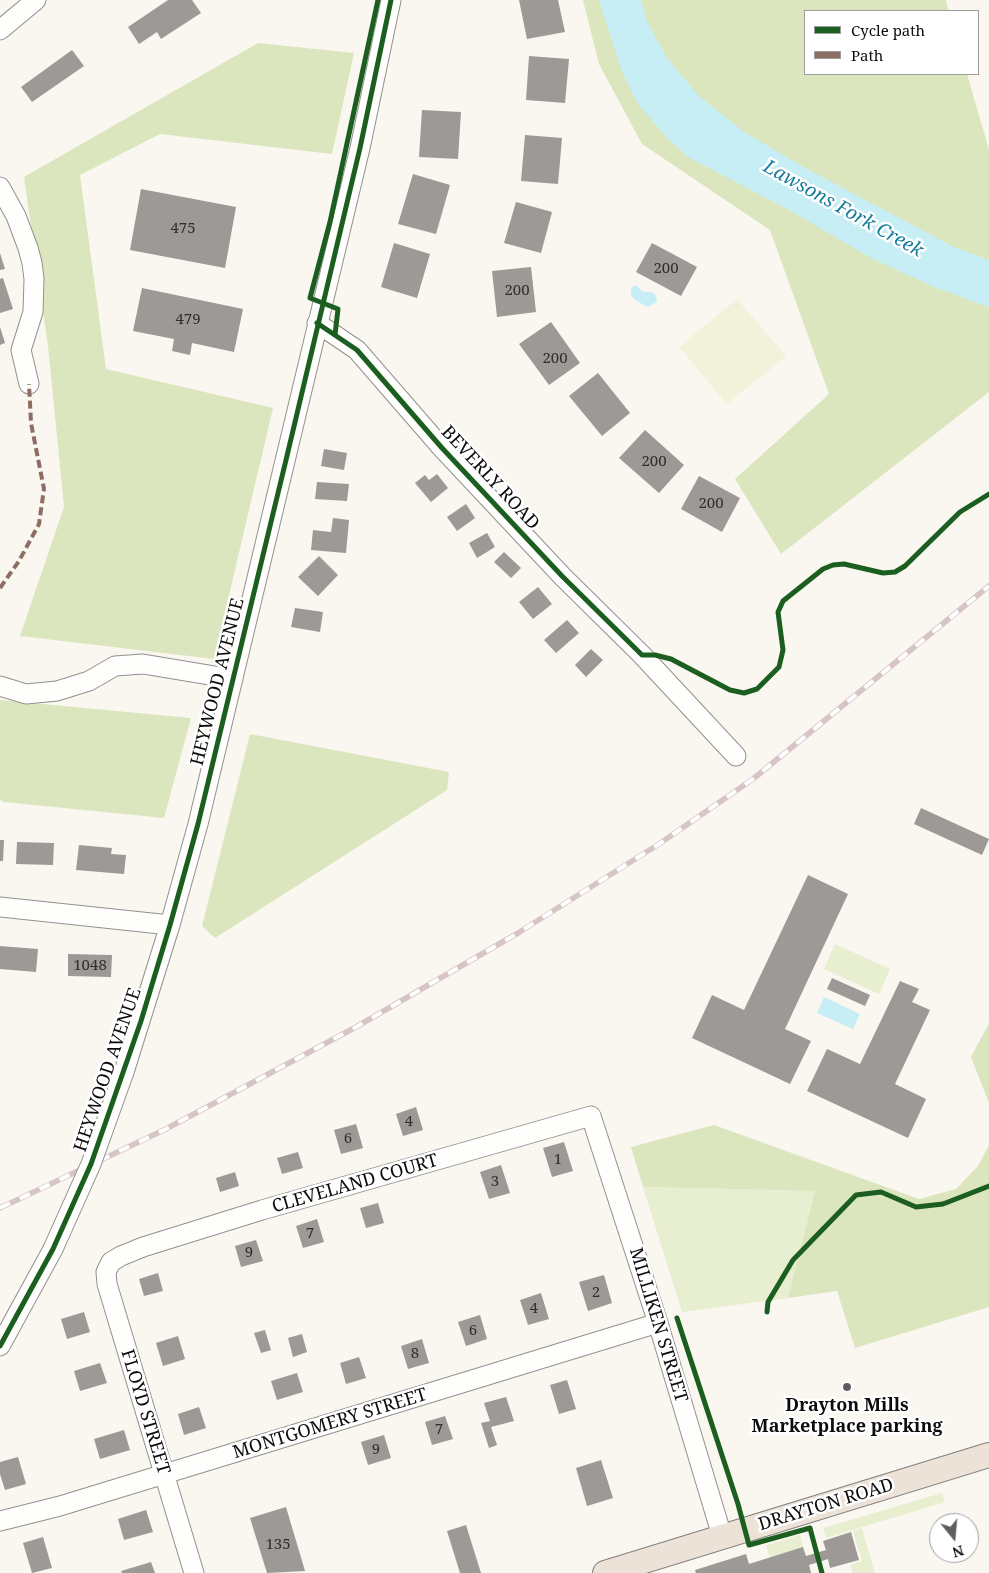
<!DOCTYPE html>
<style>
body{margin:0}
#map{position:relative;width:989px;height:1573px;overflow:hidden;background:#faf6f0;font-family:"Noto Serif",serif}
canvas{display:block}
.legend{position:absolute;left:804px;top:10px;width:175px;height:65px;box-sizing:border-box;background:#fff;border:1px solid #9e9e9e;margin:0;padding:6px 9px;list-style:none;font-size:15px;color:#0c0c0c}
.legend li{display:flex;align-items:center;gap:10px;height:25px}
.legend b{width:25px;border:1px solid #9e9e9e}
.north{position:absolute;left:929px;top:1513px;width:50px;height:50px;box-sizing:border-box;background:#fff;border:1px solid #9e9e9e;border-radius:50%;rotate:163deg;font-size:14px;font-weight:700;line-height:20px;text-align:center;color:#0c0c0c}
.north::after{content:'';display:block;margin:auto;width:18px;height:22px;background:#5f5e5c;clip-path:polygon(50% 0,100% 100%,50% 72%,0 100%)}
</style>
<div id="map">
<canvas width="989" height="1573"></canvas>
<ul class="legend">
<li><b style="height:6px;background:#1b5e20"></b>Cycle path</li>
<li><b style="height:6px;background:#8d6e63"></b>Path</li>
</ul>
<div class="north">N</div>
</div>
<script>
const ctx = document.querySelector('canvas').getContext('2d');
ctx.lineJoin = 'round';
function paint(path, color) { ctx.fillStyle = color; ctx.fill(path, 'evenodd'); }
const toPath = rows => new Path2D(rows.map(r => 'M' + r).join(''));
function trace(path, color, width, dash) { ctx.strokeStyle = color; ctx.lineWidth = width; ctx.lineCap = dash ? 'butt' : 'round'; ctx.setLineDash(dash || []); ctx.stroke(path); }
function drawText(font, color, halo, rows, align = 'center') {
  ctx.font = font + ' "Noto Serif",serif'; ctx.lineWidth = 5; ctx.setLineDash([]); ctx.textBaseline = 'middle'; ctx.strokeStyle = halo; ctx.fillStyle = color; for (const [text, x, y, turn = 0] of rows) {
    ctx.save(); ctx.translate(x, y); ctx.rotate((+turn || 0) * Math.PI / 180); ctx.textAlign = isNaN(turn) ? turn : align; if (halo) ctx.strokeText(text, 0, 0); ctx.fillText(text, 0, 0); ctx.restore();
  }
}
paint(toPath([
 [835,944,890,969,879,994,824,969],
 [643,1187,815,1191,788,1298,682,1312],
 [942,1493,945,1502,826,1538,823,1528],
 [862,1528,862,1529,875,1573,853,1573,850,1565,862,1561,853,1531],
 [800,1535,803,1547,770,1558,766,1545]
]), '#e8eed0');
paint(toPath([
 [583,0,947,0,946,2,949,11,805,11,805,74,967,74,989,150,989,392,781,554,735,479,829,394,770,230,642,144,599,64],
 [258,43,354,53,332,154,160,134,80,175,106,369,273,408,214,659,20,636,64,507,48,346,24,177],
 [0,700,191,718,164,818,4,802,0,800],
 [250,734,449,772,447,790,215,938,202,926],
 [989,1023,989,1103,971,1057],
 [714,1125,919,1199,956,1189,978,1166,989,1145,989,1307,855,1348,837,1291,788,1298,815,1191,643,1187,631,1147]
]), '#dbe6be');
paint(toPath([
 [737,299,786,356,727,404,679,347]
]), '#f1f2d9');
paint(toPath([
 [599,0,641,0,646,19,667,58,699,96,744,132,809,170,954,247,989,260,989,307,934,287,871,258,789,210,688,157,667,138,638,104,622,72],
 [636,285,643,292,652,292,656,296,657,302,647,307,634,299,631,294,631,288],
 [824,997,860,1014,853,1029,817,1013]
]), '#c6eef4');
paint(toPath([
 [168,0,192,0,201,13,161,39,157,32,139,44,128,27],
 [519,0,558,0,565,32,527,39],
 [72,50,84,66,32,102,21,87],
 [529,56,569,59,565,103,526,100],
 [422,110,461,112,458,159,419,157],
 [525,135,562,138,558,184,521,181],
 [413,174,450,185,436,234,398,224],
 [141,189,236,207,225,268,130,250],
 [516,202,552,212,541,253,504,243],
 [394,243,430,254,417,298,381,287],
 [652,243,697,267,681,296,636,272],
 [0,253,5,269,0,270],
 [531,267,536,312,497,317,492,271],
 [3,278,13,309,0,313,0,279],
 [142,288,243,309,234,352,192,343,190,355,172,351,174,339,133,331],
 [551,322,580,363,549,385,519,344],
 [0,327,5,343,0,345],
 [598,373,630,413,602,436,569,396],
 [645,430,684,465,659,493,619,458],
 [324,449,347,453,344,470,321,466],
 [437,474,448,488,431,502,415,483,425,475,429,480],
 [699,476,740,498,722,532,681,509],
 [317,482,349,484,347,501,315,499],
 [466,504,475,518,457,531,447,517],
 [333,518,349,520,346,553,311,550,313,530,331,532],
 [487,533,495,547,477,558,469,543],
 [504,552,521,568,511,578,494,562],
 [319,556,338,575,318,596,298,577],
 [538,587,552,604,533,619,519,602],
 [295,608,323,612,320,632,291,627],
 [567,620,579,633,556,653,544,640],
 [591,649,603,660,586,677,575,665],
 [921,808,989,839,982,855,914,824],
 [0,840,4,840,3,861,0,861],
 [17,842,54,843,53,865,16,864],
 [79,845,112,848,111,854,126,855,124,874,76,870],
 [808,875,848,894,785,1029,811,1041,790,1084,692,1038,712,995,744,1010],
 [0,946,38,949,36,972,0,969],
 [68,954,112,955,111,977,68,976],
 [832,978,870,995,865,1006,827,989],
 [900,981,919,989,912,1002,930,1010,895,1084,926,1099,908,1138,807,1091,827,1049,860,1064],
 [416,1107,423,1130,403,1136,396,1114],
 [356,1124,363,1148,341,1154,334,1130],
 [564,1142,573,1171,552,1177,543,1148],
 [298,1152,303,1168,282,1174,277,1158],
 [501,1165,510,1193,489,1199,480,1172],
 [235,1172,239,1186,220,1192,216,1178],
 [378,1203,384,1223,366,1228,360,1208],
 [317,1219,324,1242,303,1248,296,1226],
 [256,1240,263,1261,241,1267,235,1246],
 [158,1273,163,1291,144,1296,139,1279],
 [604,1275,612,1303,588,1311,579,1282],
 [541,1293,549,1319,528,1325,520,1300],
 [84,1312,90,1332,67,1339,61,1319],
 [480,1315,487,1339,466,1346,458,1322],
 [265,1330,271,1350,261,1353,254,1333],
 [302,1334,307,1352,293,1357,288,1338],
 [178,1336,185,1359,163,1366,156,1343],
 [422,1339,429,1363,408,1369,401,1346],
 [359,1357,366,1378,346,1384,340,1363],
 [100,1363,107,1383,80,1391,74,1371],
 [297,1373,303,1392,277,1400,271,1381],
 [567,1380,576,1409,559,1414,550,1385],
 [506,1397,514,1421,491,1427,497,1445,489,1448,481,1423,490,1421,484,1403],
 [199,1407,206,1428,184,1435,178,1414],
 [445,1416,453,1439,432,1445,425,1422],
 [124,1430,130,1450,100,1459,94,1439],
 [384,1435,391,1458,368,1465,361,1442],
 [18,1457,26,1484,5,1490,0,1474,0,1462],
 [601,1460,613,1498,587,1506,576,1468],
 [286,1507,305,1571,267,1573,250,1518],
 [146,1510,153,1532,124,1540,118,1519],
 [466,1525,481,1573,460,1573,447,1531],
 [851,1532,859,1560,830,1568,828,1559,809,1565,811,1573,696,1573,695,1570,746,1554,749,1564,803,1547,806,1556,826,1550,823,1541],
 [43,1537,52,1568,32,1573,23,1543],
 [151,1562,155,1573,122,1573,121,1571]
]), '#9c9996');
const minor = toPath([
 [0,30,36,0],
 [0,187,16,216,28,248,32,263,34,279,33,312,21,350,29,384],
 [317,323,357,350,442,448,562,576,642,655,736,756],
 [0,686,26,694,57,691,89,681,115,666,143,664,233,679],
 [0,907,170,925],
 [124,1072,170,925,198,824,360,148,391,0],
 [0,1346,53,1249],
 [0,1521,60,1506,658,1323],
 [194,1573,107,1284,106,1272,111,1262,121,1256,143,1247,262,1210,591,1116,658,1323,722,1536]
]);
const major = toPath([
 [605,1573,989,1455]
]);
trace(minor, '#93918f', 21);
trace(major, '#807f7c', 26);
trace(minor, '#fefefd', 19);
trace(major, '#ece2d7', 24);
const rail = toPath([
 [0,1208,166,1129,356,1027,518,933,659,844,753,779,989,586]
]);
trace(rail, '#d6c4c7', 5.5);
trace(rail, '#fff', 4, [11]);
const minorBridge = toPath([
 [53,1249,91,1164,124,1072]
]);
trace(minorBridge, '#93918f', 21, []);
trace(minorBridge, '#fefefd', 19);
trace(toPath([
 [0,588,19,561,39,524,44,489,31,423,29,384]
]), '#8d6e63', 4, [8, 4]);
trace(toPath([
 [317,323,357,350,442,448,562,576,642,655,655,655,671,659,730,690,744,693,757,689,779,667,783,650,778,612,783,601,823,569,833,565,844,564,883,573,895,572,905,566,960,512,989,494],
 [335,335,338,309,310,298,330,222,378,0],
 [767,1312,768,1302,793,1260,856,1195,881,1192,916,1207,943,1204,989,1186],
 [677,1318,738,1504,749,1545,810,1528,822,1573],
 [0,1346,53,1249,91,1164,141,1021,170,925,198,824,286,460,360,148,391,0]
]), '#1b5e20', 5);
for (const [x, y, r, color] of [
 [847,1387,5,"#5f5e5c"]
]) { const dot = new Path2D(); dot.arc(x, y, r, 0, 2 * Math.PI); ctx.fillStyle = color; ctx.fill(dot); trace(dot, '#fff', 2); }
drawText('15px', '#302f2e', null, [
 ["475",183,229],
 ["200",666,269],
 ["200",517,291],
 ["479",188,320],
 ["200",555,359],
 ["200",654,462],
 ["200",711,504],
 ["1048",90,966],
 ["4",409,1122],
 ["6",348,1139],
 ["1",558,1160],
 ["3",495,1182],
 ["7",310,1234],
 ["9",249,1253],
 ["2",596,1293],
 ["4",534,1309],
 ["6",473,1331],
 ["8",415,1354],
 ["7",439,1430],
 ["9",376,1450],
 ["135",278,1545]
]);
drawText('18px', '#0c0c0c', '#fff', [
 ["BEVERLY ROAD",490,478,47],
 ["HEYWOOD AVENUE",218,682,-76],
 ["HEYWOOD AVENUE",108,1070,-71],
 ["CLEVELAND COURT",355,1184,-16],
 ["MILLIKEN STREET",658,1325,73],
 ["FLOYD STREET",145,1412,73],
 ["MONTGOMERY STREET",330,1424,-17],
 ["DRAYTON ROAD",826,1505,-17]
]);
drawText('bold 18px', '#0c0c0c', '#fff', [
 ["Drayton Mills",847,1406],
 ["Marketplace parking",847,1427]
]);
drawText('italic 19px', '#177d9c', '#fff', [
 ["Lawsons Fork Creek",843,209,29]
]);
</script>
